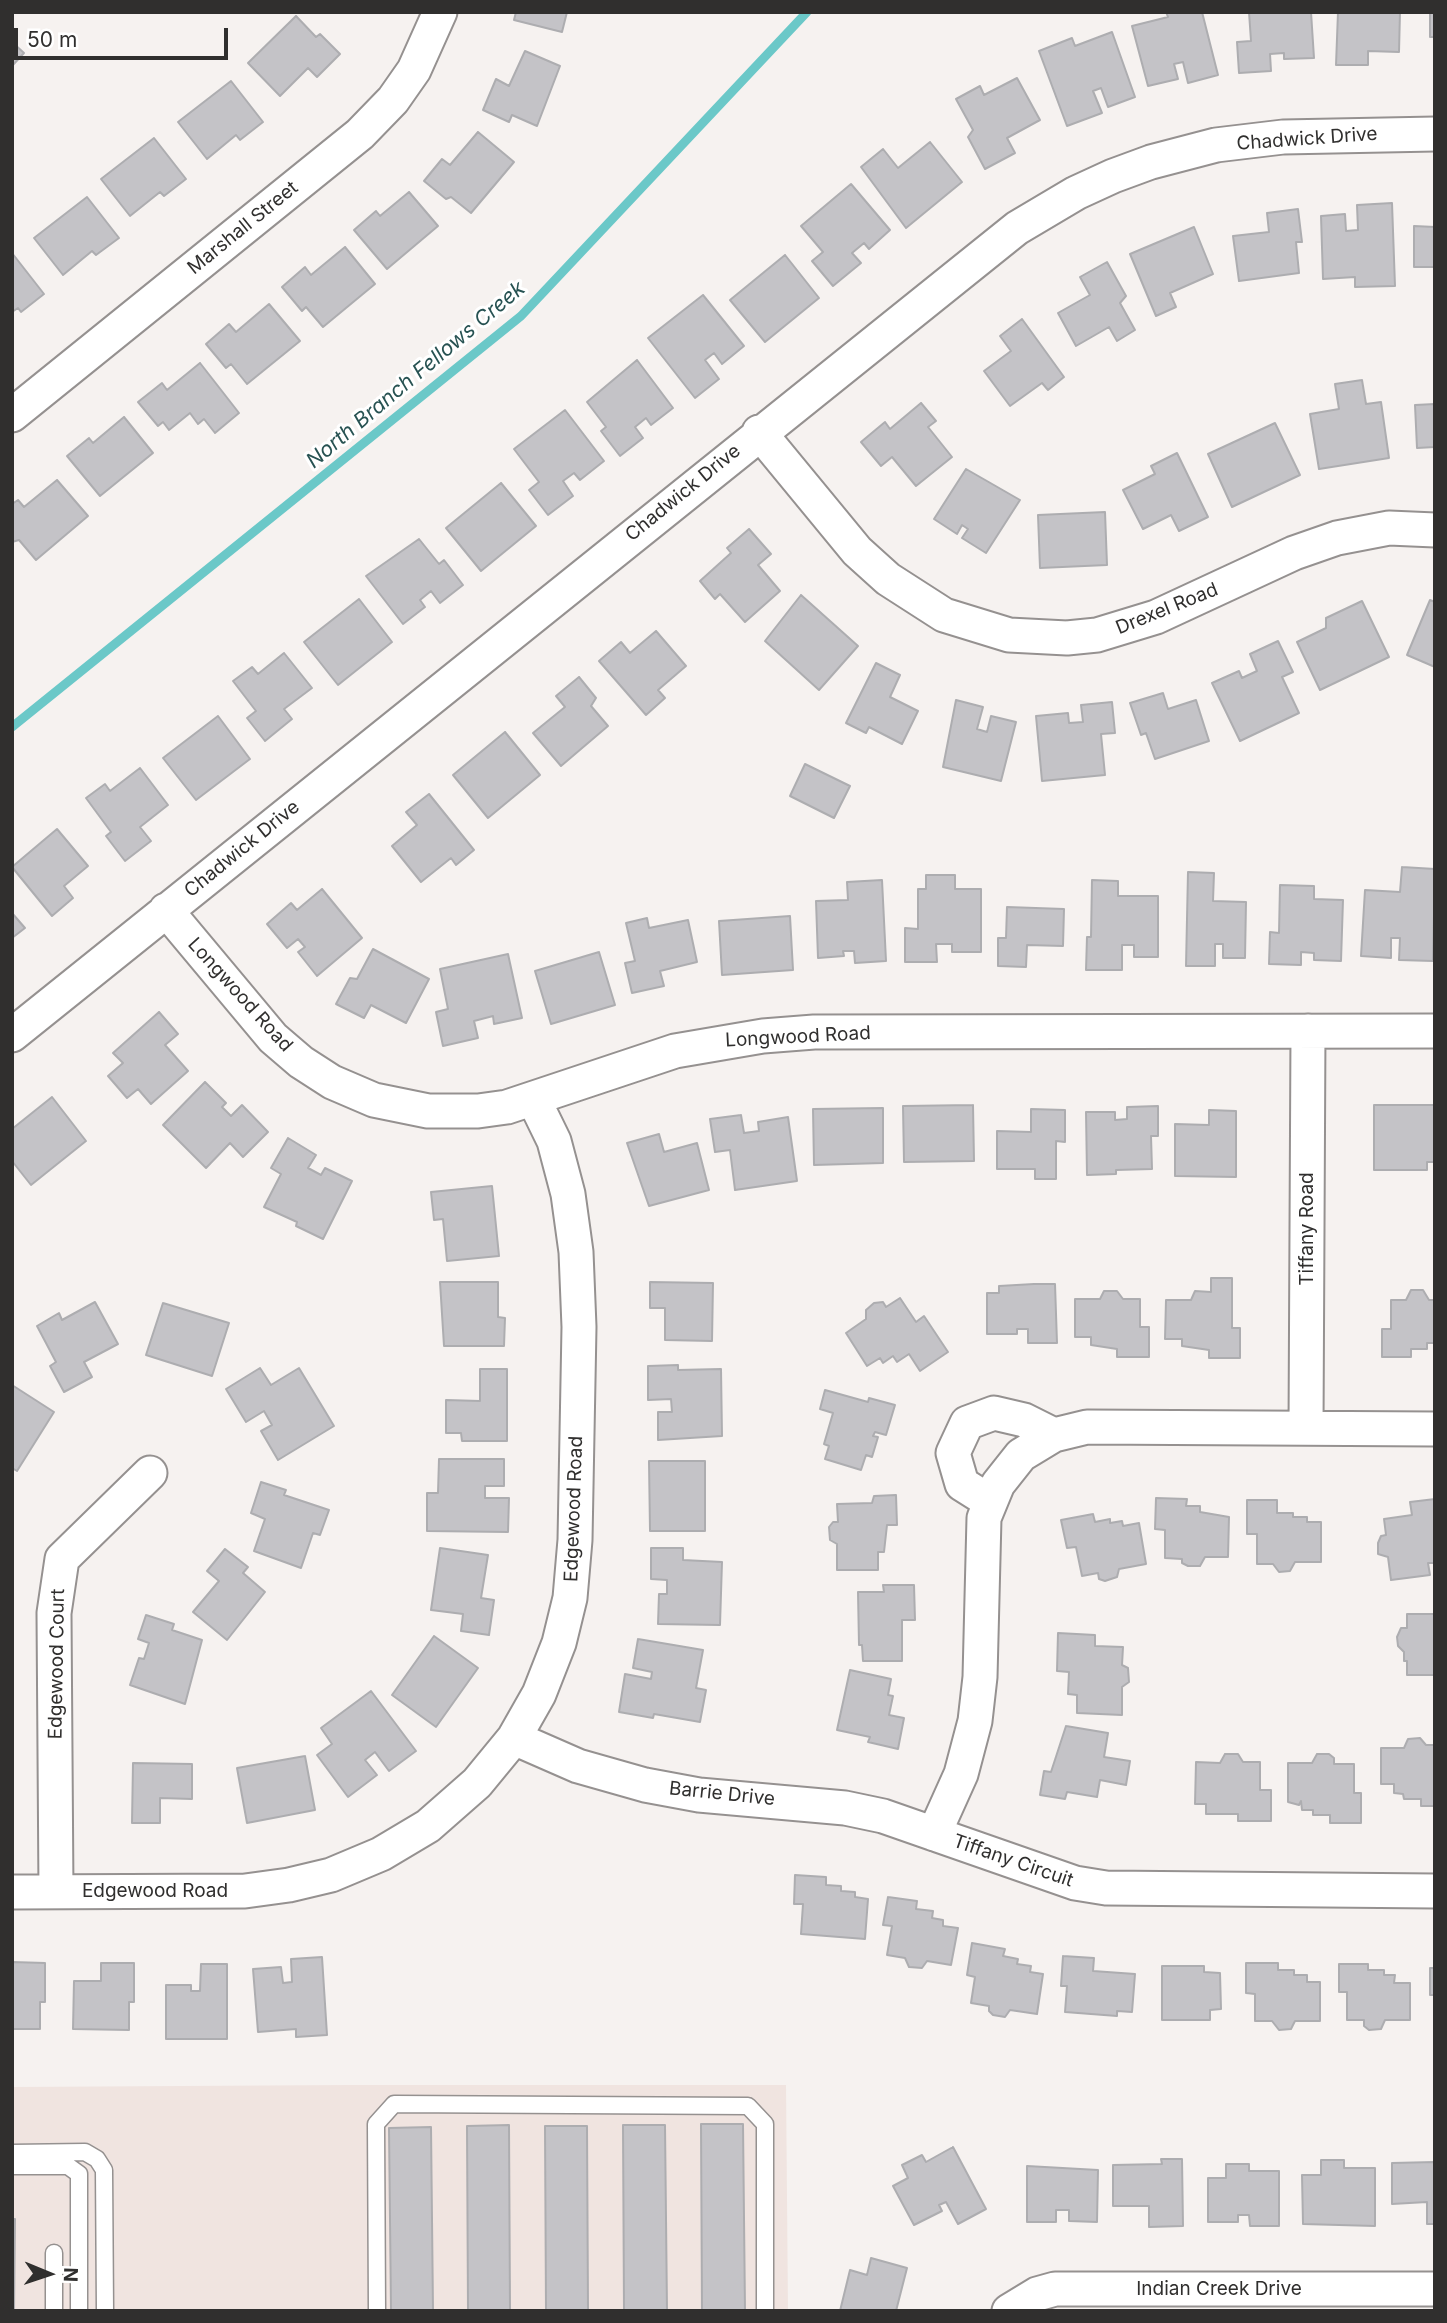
<!DOCTYPE html>
<style>
body{margin:0}
#map{position:relative;width:1447px;height:2323px;overflow:hidden;background:#f6f2f0;font-family:Inter,sans-serif}
canvas{display:block}
.frame{position:absolute;inset:0;border:14px solid #302f2e;pointer-events:none}
.north{position:absolute;left:14px;top:2239px;width:70px;height:70px;-webkit-text-stroke:5px #fff;paint-order:stroke;rotate:92deg;font-size:19px;font-weight:700;line-height:28px;text-align:center;color:#302f2e}
.north::after{content:'';display:block;margin:auto;width:24px;height:32px;background:#302f2e;clip-path:polygon(50% 0,100% 100%,50% 72%,0 100%)}
.scale{position:absolute;left:14px;top:28px;width:214px;height:32px;box-sizing:border-box;border:4px solid #302f2e;border-top:0;padding-left:9px;font-size:21px;line-height:24px;white-space:nowrap;color:#302f2e;-webkit-text-stroke:5px #fff;paint-order:stroke}
</style>
<div id="map">
<canvas width="1447" height="2323"></canvas>
<div class="frame"></div>
<div class="north">N</div>
<div class="scale">50 m</div>
</div>
<script>
const ctx = document.querySelector('canvas').getContext('2d');
ctx.lineJoin = 'round';
function paint(path, color) { ctx.fillStyle = color; ctx.fill(path, 'evenodd'); }
const toPath = rows => new Path2D(rows.map(r => 'M' + r).join(''));
function trace(path, color, width, dash) { ctx.strokeStyle = color; ctx.lineWidth = width; ctx.lineCap = dash ? 'butt' : 'round'; ctx.setLineDash(dash || []); ctx.stroke(path); }
function drawText(font, color, halo, rows, align = 'center') {
  ctx.font = font + ' Inter,sans-serif'; ctx.lineWidth = 6; ctx.setLineDash([]); ctx.textBaseline = 'middle'; ctx.strokeStyle = halo; ctx.fillStyle = color; for (const [text, x, y, turn = 0] of rows) {
    ctx.save(); ctx.translate(x, y); ctx.rotate((+turn || 0) * Math.PI / 180); ctx.textAlign = isNaN(turn) ? turn : align; if (halo) ctx.strokeText(text, 0, 0); ctx.fillText(text, 0, 0); ctx.restore();
  }
}
paint(toPath([
 [349,2085,786,2085,788,2311,12,2311,12,2087]
]), '#f0e4e0');
trace(toPath([
 [12,727,521,316,807,12]
]), '#6bc8c8', 9);
const building = toPath([
 [516,12,567,12,562,32,514,20,516,12],
 [1166,12,1202,12,1218,75,1188,83,1183,62,1174,64,1178,79,1148,86,1132,26,1168,17,1166,12],
 [1249,12,1311,12,1314,58,1284,59,1284,53,1270,54,1271,71,1239,73,1237,42,1251,41,1249,12],
 [1338,12,1400,12,1399,52,1368,51,1368,65,1336,65,1338,12],
 [1430,12,1435,12,1435,37,1430,37,1430,12],
 [296,16,316,37,320,34,340,54,317,77,308,68,280,96,248,63,296,16],
 [1112,32,1135,97,1108,107,1101,88,1093,91,1102,113,1067,126,1039,51,1072,38,1075,46,1112,32],
 [12,42,24,53,12,66,12,42],
 [525,51,560,66,537,126,512,115,509,122,483,110,496,79,509,86,525,51],
 [1017,78,1040,120,1007,138,1015,153,985,169,968,137,973,130,956,99,980,86,984,95,1017,78],
 [231,81,263,122,240,140,236,135,207,159,178,122,231,81],
 [478,132,514,162,471,213,451,197,446,199,424,181,442,159,450,165,478,132],
 [154,138,186,179,164,196,160,192,130,216,101,179,154,138],
 [930,142,962,182,906,228,861,167,883,149,898,168,930,142],
 [851,184,890,230,869,249,864,243,852,253,861,263,833,286,812,261,823,252,801,226,851,184],
 [409,192,438,226,387,269,354,230,376,211,380,216,409,192],
 [87,197,119,238,96,255,92,251,63,275,34,238,87,197],
 [1392,203,1395,286,1355,287,1355,277,1323,279,1321,216,1345,214,1346,231,1358,230,1357,205,1392,203],
 [1298,209,1302,242,1296,242,1299,273,1239,281,1233,236,1269,232,1267,213,1298,209],
 [1414,226,1435,227,1435,267,1414,267,1414,226],
 [1194,227,1213,274,1170,293,1176,307,1156,316,1130,254,1194,227],
 [345,247,375,284,323,327,306,307,302,311,282,287,305,267,311,275,345,247],
 [12,253,44,294,21,312,18,308,12,312,12,253],
 [785,255,819,298,765,342,730,300,785,255],
 [1107,262,1126,296,1120,303,1135,330,1117,341,1109,327,1076,346,1058,313,1090,295,1080,277,1107,262],
 [703,295,744,346,722,364,714,353,705,360,719,379,695,398,648,338,703,295],
 [269,304,300,341,247,384,231,364,226,368,206,344,229,324,236,332,269,304],
 [1022,319,1064,377,1048,390,1042,383,1010,406,984,371,1011,351,1000,336,1022,319],
 [637,360,673,408,651,425,646,418,635,427,643,438,620,456,601,431,606,427,587,402,637,360],
 [200,363,239,413,215,433,204,419,198,424,190,413,169,430,163,422,158,426,138,402,162,383,167,390,200,363],
 [1362,380,1366,404,1381,402,1389,458,1319,469,1310,414,1339,409,1335,384,1362,380],
 [921,403,936,421,928,427,952,457,916,486,892,457,881,466,861,442,885,422,890,429,921,403],
 [1435,404,1435,447,1417,448,1415,405,1435,404],
 [565,410,604,461,580,480,574,473,563,481,573,496,548,515,529,490,539,482,514,449,565,410],
 [124,417,153,453,100,496,67,456,89,438,93,443,124,417],
 [1275,423,1300,475,1232,507,1208,454,1275,423],
 [1177,453,1208,517,1179,531,1171,515,1143,529,1123,490,1155,474,1151,466,1177,453],
 [966,469,1020,500,986,553,962,538,968,529,962,525,957,534,934,519,966,469],
 [57,480,88,516,36,560,19,540,12,542,12,504,18,500,24,507,57,480],
 [501,483,536,526,481,571,446,528,501,483],
 [1105,512,1107,565,1040,568,1038,515,1105,512],
 [749,529,771,554,758,565,780,591,745,622,720,594,715,599,700,581,731,553,727,548,749,529],
 [419,539,439,564,444,560,463,585,440,603,431,591,420,600,425,607,403,624,366,576,419,539],
 [801,595,858,646,819,690,765,641,801,595],
 [359,599,392,642,338,685,304,642,359,599],
 [1430,600,1435,602,1435,667,1407,655,1430,600],
 [1362,601,1389,657,1320,690,1297,642,1326,628,1326,618,1362,601],
 [656,631,686,666,658,690,665,698,646,715,599,661,621,642,630,653,656,631],
 [1278,641,1293,672,1282,677,1299,713,1240,741,1212,683,1239,671,1242,678,1257,671,1250,654,1278,641],
 [284,653,312,688,284,709,292,719,265,741,247,718,256,711,233,681,252,667,258,674,284,653],
 [876,663,900,675,890,697,918,711,902,744,869,727,866,733,846,723,876,663],
 [579,677,596,698,591,706,608,726,561,766,533,733,565,707,556,696,579,677],
 [1163,693,1168,709,1196,700,1209,741,1155,759,1146,733,1141,735,1130,703,1163,693],
 [956,700,983,707,977,729,987,732,991,716,1016,722,1001,781,943,767,956,700],
 [1112,702,1115,733,1101,734,1105,775,1042,781,1036,716,1068,713,1069,723,1083,722,1081,705,1112,702],
 [218,716,250,759,196,800,163,758,218,716],
 [505,732,540,775,488,818,453,775,505,732],
 [805,764,850,786,834,818,790,796,805,764],
 [140,768,168,805,140,827,151,841,125,861,106,836,111,832,86,798,105,784,110,791,140,768],
 [429,794,474,850,456,865,451,858,421,882,392,846,417,825,406,812,429,794],
 [57,829,88,866,64,886,73,898,52,916,12,867,57,829],
 [1402,867,1435,869,1433,961,1399,960,1400,938,1391,938,1391,958,1361,956,1365,890,1400,892,1402,867],
 [1188,872,1214,873,1213,901,1246,902,1245,958,1223,958,1223,944,1215,944,1215,966,1186,966,1188,872],
 [926,875,955,875,955,889,981,889,981,952,952,952,952,944,936,944,937,962,905,962,905,928,918,929,918,889,926,889,926,875],
 [882,880,886,961,855,963,854,951,843,951,844,956,818,958,816,901,848,900,847,882,882,880],
 [1092,880,1118,881,1118,896,1158,896,1158,957,1134,957,1134,945,1122,945,1122,970,1086,970,1087,937,1091,937,1092,880],
 [1280,885,1314,886,1314,899,1343,900,1341,961,1314,960,1314,953,1301,952,1301,965,1269,964,1270,932,1279,933,1280,885],
 [322,889,362,938,317,976,298,952,305,947,298,939,287,948,267,924,291,903,297,910,322,889],
 [1007,907,1064,909,1063,946,1027,945,1026,967,998,966,998,938,1006,938,1007,907],
 [12,913,25,928,12,938,12,913],
 [790,916,793,970,722,975,719,921,790,916],
 [647,918,649,928,688,920,697,962,660,971,664,986,632,993,625,963,635,961,626,923,647,918],
 [373,949,429,979,406,1023,371,1005,364,1018,336,1004,350,978,357,979,373,949],
 [599,952,615,1005,551,1024,535,971,599,952],
 [508,954,522,1018,494,1024,493,1016,474,1021,478,1038,443,1046,436,1012,448,1009,440,969,508,954],
 [159,1012,178,1034,165,1045,188,1071,151,1104,138,1089,127,1098,108,1076,123,1063,113,1053,159,1012],
 [205,1082,226,1103,222,1107,231,1116,242,1105,268,1132,243,1157,230,1143,206,1168,163,1125,205,1082],
 [52,1097,86,1141,31,1185,12,1161,12,1129,52,1097],
 [973,1105,974,1161,904,1162,903,1106,973,1105],
 [1374,1105,1435,1105,1435,1162,1427,1162,1427,1170,1374,1170,1374,1105],
 [1158,1106,1158,1136,1151,1136,1152,1169,1116,1170,1116,1174,1087,1175,1086,1112,1115,1112,1115,1120,1127,1119,1127,1107,1158,1106],
 [883,1108,883,1163,814,1165,813,1109,883,1108],
 [1031,1109,1065,1110,1065,1142,1056,1141,1056,1179,1035,1179,1035,1169,997,1169,997,1131,1031,1132,1031,1109],
 [1209,1110,1236,1111,1236,1177,1175,1176,1175,1124,1209,1125,1209,1110],
 [741,1115,744,1133,759,1131,758,1122,788,1117,797,1181,735,1190,730,1150,715,1152,710,1119,741,1115],
 [659,1134,664,1152,697,1143,709,1190,649,1206,627,1143,659,1134],
 [288,1138,316,1155,308,1168,321,1175,325,1168,352,1181,323,1239,296,1226,297,1222,264,1207,281,1174,271,1168,288,1138],
 [492,1186,499,1256,447,1261,443,1219,434,1220,431,1192,492,1186],
 [1211,1278,1232,1278,1232,1328,1240,1328,1240,1358,1209,1358,1209,1350,1182,1346,1182,1339,1165,1339,1166,1300,1191,1300,1195,1291,1211,1292,1211,1278],
 [440,1282,498,1282,498,1317,505,1318,504,1346,444,1346,440,1282],
 [650,1282,713,1283,712,1341,665,1340,665,1308,650,1308,650,1282],
 [1034,1284,1055,1284,1057,1343,1028,1343,1028,1329,1017,1329,1017,1334,987,1334,987,1293,999,1293,999,1286,1034,1284],
 [1411,1290,1423,1290,1429,1300,1435,1300,1435,1343,1427,1343,1427,1349,1411,1349,1411,1357,1382,1357,1382,1329,1391,1329,1391,1300,1406,1300,1411,1290],
 [1104,1291,1117,1291,1123,1299,1140,1299,1140,1327,1149,1327,1149,1357,1117,1357,1117,1349,1091,1345,1091,1337,1075,1337,1075,1299,1100,1299,1104,1291],
 [900,1298,916,1322,924,1316,948,1352,920,1371,909,1354,897,1362,893,1356,883,1363,880,1358,867,1366,846,1333,866,1319,866,1310,874,1303,883,1302,886,1307,900,1298],
 [95,1302,118,1344,84,1362,92,1377,64,1392,50,1366,56,1362,37,1326,59,1313,62,1320,95,1302],
 [163,1303,229,1323,212,1376,146,1355,163,1303],
 [678,1365,678,1370,721,1369,722,1436,658,1440,658,1412,672,1412,671,1399,648,1400,648,1366,678,1365],
 [260,1368,271,1385,299,1368,334,1426,278,1460,261,1431,272,1425,264,1411,246,1422,226,1389,260,1368],
 [480,1369,507,1369,507,1441,462,1441,461,1433,446,1433,446,1400,480,1401,480,1369],
 [12,1385,54,1412,17,1471,12,1468,12,1385],
 [825,1390,868,1402,869,1398,895,1405,886,1435,875,1432,873,1436,878,1437,872,1457,866,1455,861,1470,825,1459,829,1446,824,1444,833,1413,820,1409,825,1390],
 [439,1459,504,1459,504,1486,485,1486,485,1498,509,1498,508,1532,427,1531,427,1493,438,1493,439,1459],
 [649,1461,705,1461,705,1531,650,1531,649,1461],
 [261,1482,286,1490,284,1495,329,1510,320,1535,313,1533,301,1568,254,1551,265,1519,251,1513,261,1482],
 [896,1495,897,1525,887,1525,884,1552,878,1552,878,1570,837,1570,837,1544,830,1540,829,1527,833,1522,838,1522,837,1504,872,1503,874,1496,896,1495],
 [1156,1498,1187,1499,1186,1506,1200,1506,1200,1512,1229,1517,1228,1557,1205,1557,1200,1566,1188,1566,1182,1563,1182,1559,1165,1558,1165,1530,1155,1529,1156,1498],
 [1435,1499,1435,1563,1428,1563,1430,1575,1391,1580,1388,1557,1378,1554,1378,1543,1381,1536,1386,1535,1384,1519,1412,1515,1410,1502,1435,1499],
 [1247,1500,1277,1500,1277,1513,1293,1513,1293,1517,1307,1517,1307,1522,1321,1522,1321,1562,1295,1562,1290,1571,1279,1572,1273,1564,1257,1564,1257,1534,1247,1534,1247,1500],
 [1093,1514,1095,1522,1110,1519,1110,1523,1122,1521,1123,1526,1139,1523,1146,1564,1119,1569,1117,1577,1105,1581,1099,1579,1098,1573,1082,1576,1076,1547,1067,1548,1061,1520,1093,1514],
 [440,1548,488,1555,481,1598,494,1600,489,1635,461,1631,463,1614,431,1610,440,1548],
 [651,1548,683,1548,683,1560,722,1562,720,1625,658,1624,659,1594,667,1594,667,1580,651,1579,651,1548],
 [225,1549,248,1567,243,1573,265,1592,227,1640,193,1612,219,1581,207,1571,225,1549],
 [883,1585,914,1585,915,1620,902,1620,902,1661,863,1661,862,1645,859,1645,858,1592,884,1592,883,1585],
 [1407,1614,1435,1614,1435,1675,1407,1675,1407,1661,1404,1661,1404,1652,1398,1646,1397,1637,1401,1628,1407,1628,1407,1614],
 [146,1615,174,1624,172,1630,202,1640,185,1704,130,1685,139,1658,144,1659,149,1643,138,1639,146,1615],
 [1058,1633,1095,1635,1095,1646,1123,1647,1122,1665,1128,1668,1129,1682,1122,1687,1122,1715,1077,1713,1077,1695,1068,1694,1069,1672,1057,1671,1058,1633],
 [434,1636,478,1668,436,1727,392,1695,434,1636],
 [638,1639,703,1650,696,1688,706,1690,700,1722,654,1714,653,1718,619,1712,625,1674,651,1679,652,1672,633,1668,638,1639],
 [850,1670,891,1679,888,1695,893,1696,889,1715,904,1718,898,1749,868,1742,870,1737,837,1730,850,1670],
 [371,1691,416,1751,389,1771,375,1752,365,1760,377,1775,348,1797,317,1755,332,1744,321,1728,371,1691],
 [1066,1726,1108,1733,1104,1757,1130,1761,1126,1785,1100,1780,1097,1797,1067,1792,1065,1799,1040,1795,1044,1771,1051,1772,1066,1726],
 [1420,1738,1426,1745,1435,1745,1435,1806,1421,1806,1421,1799,1404,1799,1403,1794,1394,1793,1394,1784,1381,1784,1381,1748,1404,1748,1408,1739,1420,1738],
 [1225,1754,1238,1754,1243,1762,1260,1762,1260,1790,1271,1790,1271,1821,1238,1821,1238,1814,1206,1814,1206,1804,1195,1804,1196,1762,1220,1763,1225,1754],
 [1317,1754,1329,1754,1334,1758,1334,1764,1354,1764,1354,1793,1361,1793,1361,1823,1330,1823,1330,1815,1313,1815,1313,1810,1302,1810,1301,1801,1299,1805,1288,1802,1288,1763,1312,1763,1317,1754],
 [305,1756,315,1810,247,1823,237,1768,305,1756],
 [133,1763,192,1764,192,1799,160,1798,160,1823,132,1823,133,1763],
 [795,1875,826,1877,826,1885,841,1886,841,1891,855,1892,855,1897,868,1899,865,1939,801,1934,803,1904,794,1904,795,1875],
 [888,1897,917,1901,916,1909,933,1911,932,1918,943,1920,943,1926,958,1928,951,1965,927,1961,922,1968,909,1967,905,1958,887,1955,892,1926,883,1925,888,1897],
 [972,1943,1005,1949,1003,1956,1018,1959,1017,1964,1031,1966,1030,1972,1043,1974,1037,2014,1010,2010,1005,2017,993,2015,989,2011,989,2006,971,2003,975,1977,967,1975,972,1943],
 [1063,1956,1094,1958,1093,1971,1135,1974,1132,2012,1117,2011,1117,2016,1065,2012,1067,1986,1061,1986,1063,1956],
 [322,1957,327,2035,296,2037,296,2029,258,2032,253,1969,281,1967,283,1983,292,1982,291,1959,322,1957],
 [12,1962,45,1963,45,2002,40,2002,40,2029,12,2029,12,1962],
 [101,1963,134,1963,134,2002,129,2002,129,2030,73,2029,74,1981,101,1981,101,1963],
 [1246,1963,1278,1963,1278,1970,1294,1970,1294,1975,1307,1975,1307,1982,1320,1982,1320,2021,1295,2021,1291,2029,1279,2030,1272,2021,1255,2021,1255,1994,1246,1993,1246,1963],
 [201,1964,227,1964,227,2039,166,2039,166,1985,191,1985,191,1991,200,1991,201,1964],
 [1339,1964,1368,1964,1368,1970,1384,1970,1384,1975,1395,1975,1394,1983,1410,1983,1410,2020,1385,2020,1381,2029,1369,2030,1364,2026,1364,2020,1347,2020,1347,1992,1339,1992,1339,1964],
 [1162,1966,1204,1966,1204,1972,1220,1973,1221,2009,1210,2010,1210,2020,1162,2020,1162,1966],
 [1430,1968,1435,1968,1435,1995,1430,1995,1430,1968],
 [701,2124,743,2124,745,2311,702,2311,701,2124],
 [509,2125,510,2311,468,2311,467,2126,509,2125],
 [623,2125,665,2125,667,2311,624,2311,623,2125],
 [545,2126,587,2126,588,2311,546,2311,545,2126],
 [431,2127,433,2311,391,2311,389,2128,431,2127],
 [953,2147,986,2209,958,2224,946,2202,939,2205,942,2211,914,2225,893,2186,908,2178,902,2165,922,2155,926,2162,953,2147],
 [1161,2159,1182,2159,1183,2226,1149,2227,1149,2206,1113,2206,1113,2165,1162,2164,1161,2159],
 [1321,2160,1344,2160,1344,2168,1375,2168,1375,2226,1303,2224,1302,2175,1321,2175,1321,2160],
 [1435,2162,1435,2224,1427,2224,1427,2202,1392,2204,1392,2163,1435,2162],
 [1226,2164,1249,2164,1249,2171,1279,2171,1279,2226,1250,2226,1249,2215,1238,2215,1238,2222,1208,2222,1208,2178,1226,2178,1226,2164],
 [1027,2166,1098,2170,1097,2222,1069,2221,1069,2210,1056,2210,1056,2222,1027,2222,1027,2166],
 [12,2219,15,2219,14,2311,12,2311,12,2219],
 [871,2258,907,2268,896,2311,840,2311,850,2270,867,2275,871,2258]
]);
paint(building, '#c4c3c7');
trace(building, '#adadb0', 2);
const lane = toPath([
 [12,2153,85,2152,97,2159,104,2170,105,2311],
 [12,2166,68,2166,79,2174,79,2311],
 [54,2311,54,2253],
 [377,2311,376,2124,394,2104,748,2106,765,2124,765,2311]
]);
const street = toPath([
 [12,415,360,134,393,100,414,70,440,12],
 [759,432,857,551,888,579,944,615,1009,635,1067,638,1097,635,1156,617,1294,553,1337,538,1389,528,1435,530],
 [166,910,273,1038,301,1062,332,1082,374,1100,428,1111,478,1111,507,1107,675,1051,763,1036,814,1032,1435,1031],
 [12,1035,1017,228,1076,193,1113,176,1151,162,1216,145,1283,137,1435,134],
 [1306,1427,1308,1031],
 [989,1501,962,1484,953,1453,967,1423,994,1413,1024,1420,1054,1435],
 [514,1738,578,1766,645,1785,699,1795,845,1808,883,1816,1075,1883,1106,1888,1435,1891],
 [934,1834,961,1774,975,1721,980,1677,984,1518,998,1484,1021,1455,1054,1435,1087,1427,1435,1429],
 [12,1892,245,1891,289,1885,331,1875,381,1854,428,1826,477,1783,514,1738,539,1694,559,1643,570,1598,575,1540,579,1327,576,1252,568,1194,554,1141,534,1100],
 [56,1892,54,1613,62,1559,150,1473],
 [1009,2311,1037,2294,1055,2289,1435,2289]
]);
trace(lane, '#959190', 19);
trace(street, '#959190', 37);
trace(lane, '#fff', 16);
trace(street, '#fff', 33);
drawText('19px', '#302f2e', '#fff', [
 ["Chadwick Drive",1307,139,-4],
 ["Marshall Street",243,228,-39],
 ["Chadwick Drive",683,493,-39],
 ["Drexel Road",1167,609,-22],
 ["Chadwick Drive",242,849,-39],
 ["Longwood Road",240,995,48],
 ["Longwood Road",798,1037,-3],
 ["Tiffany Road",1307,1229,-90],
 ["Edgewood Road",574,1509,-88],
 ["Edgewood Court",57,1664,-89],
 ["Barrie Drive",722,1794,6],
 ["Tiffany Circuit",1013,1861,19],
 ["Edgewood Road",155,1891],
 ["Indian Creek Drive",1219,2289]
]);
drawText('italic 21px', '#275252', '#fff', [
 ["North Branch Fellows Creek",416,375,-40]
]);
</script>
